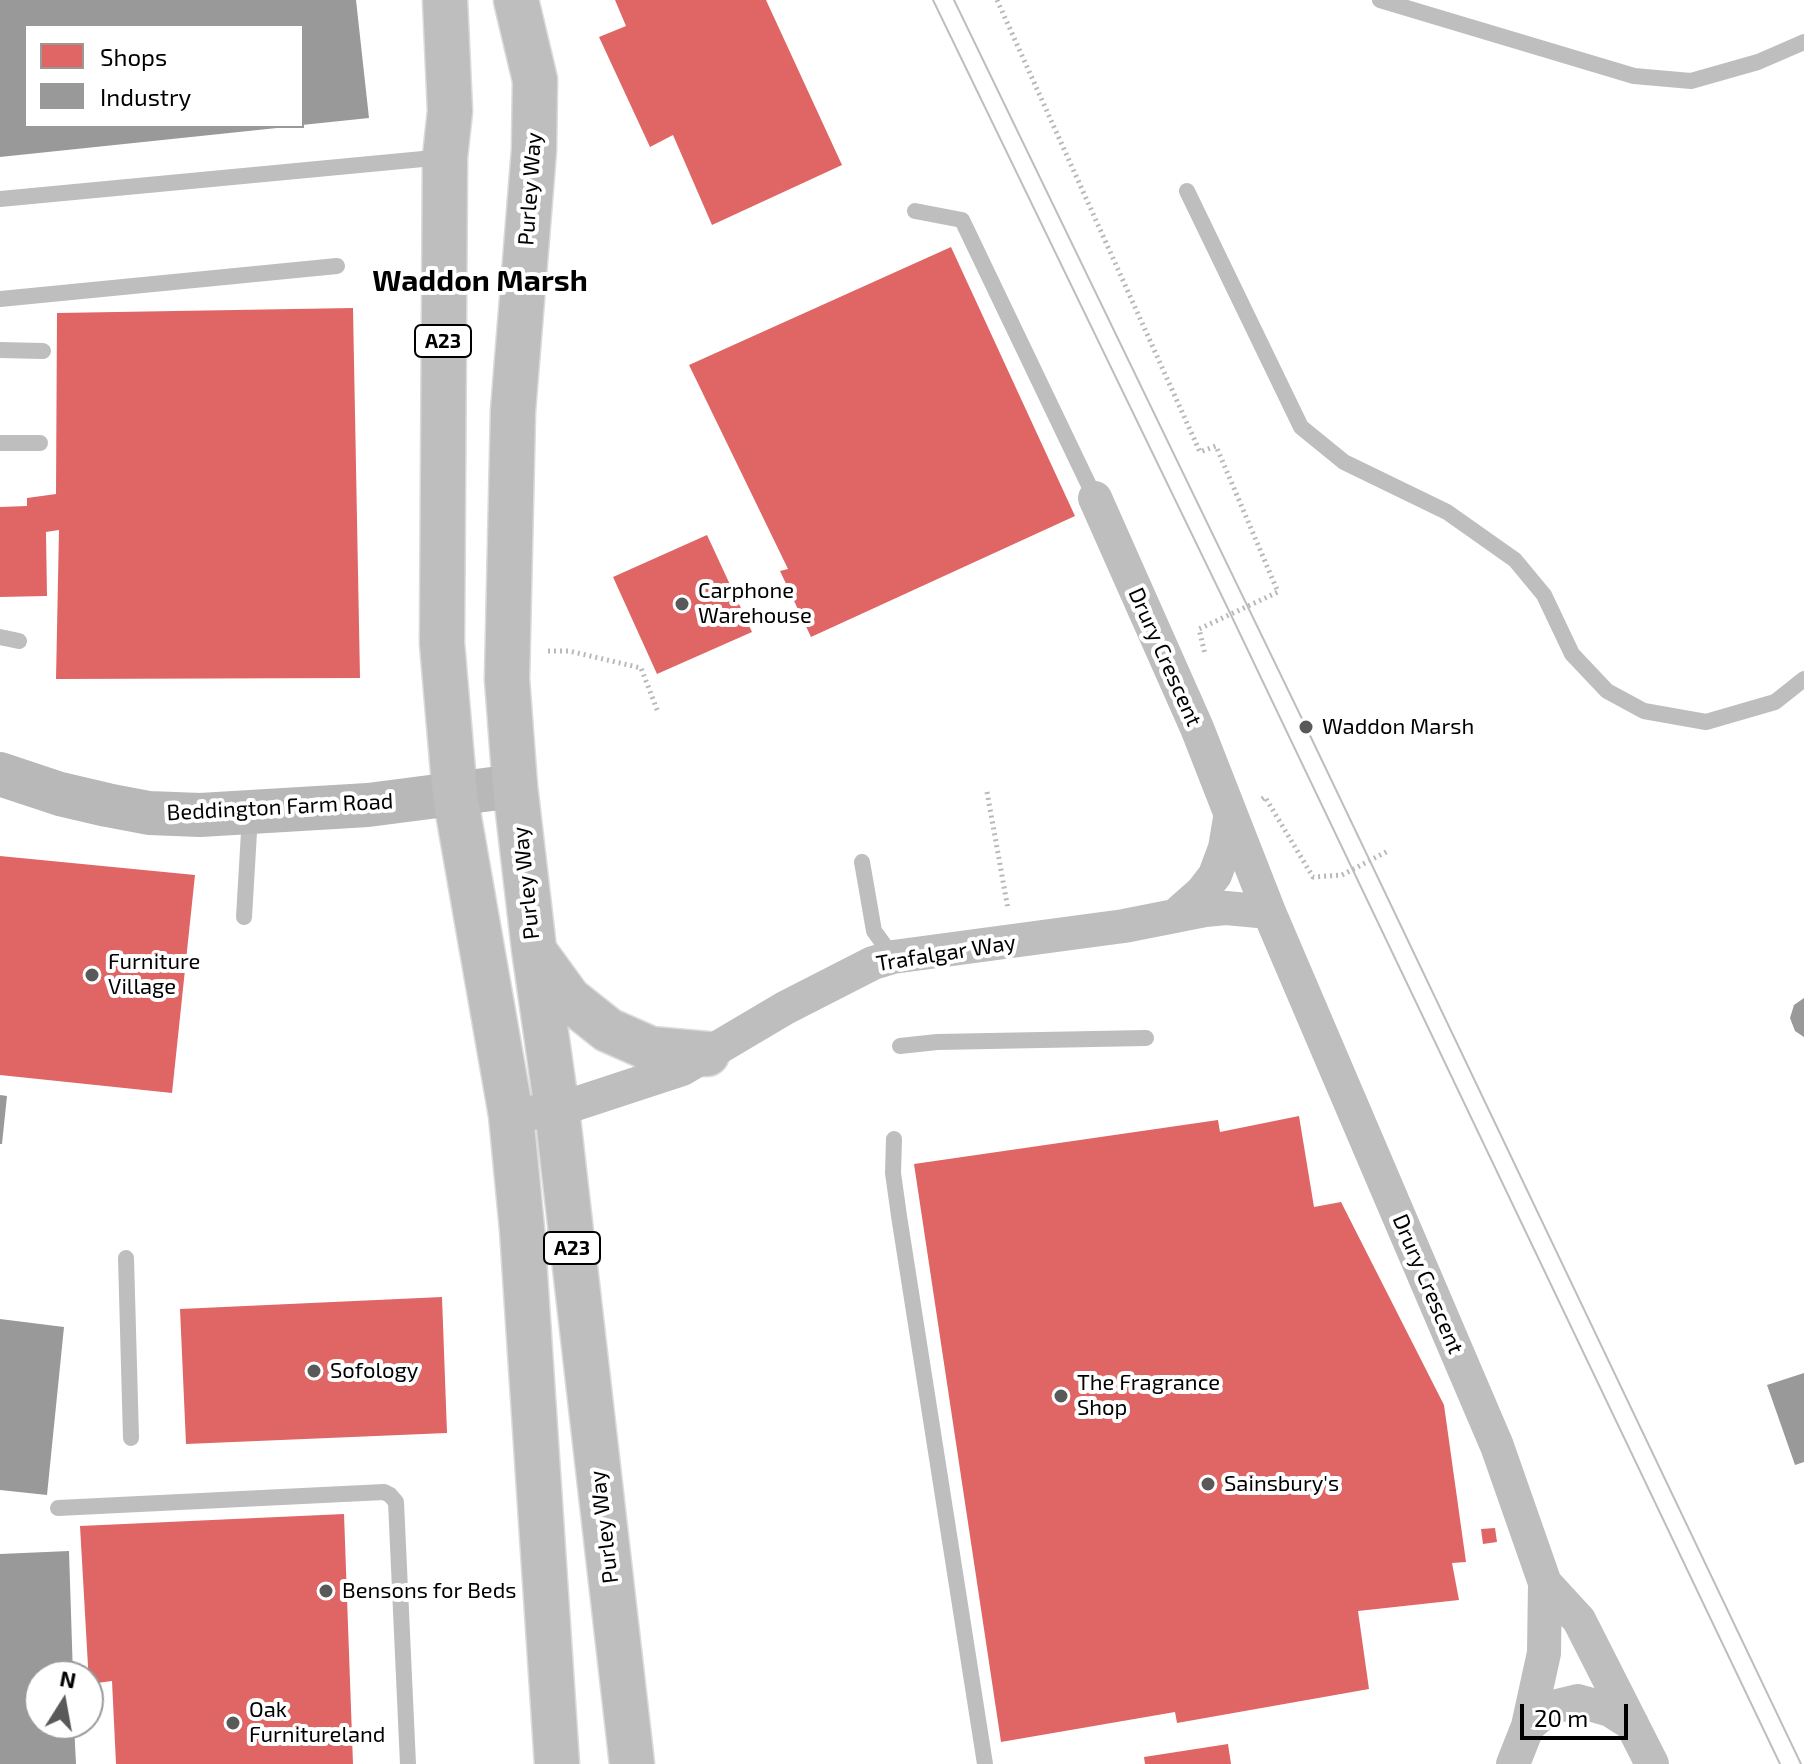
<!DOCTYPE html>
<style>
body{margin:0}
#map{position:relative;width:1804px;height:1764px;overflow:hidden;background:#fff;font-family:"Exo 2",sans-serif}
canvas{display:block}
.legend{position:absolute;left:24px;top:24px;width:280px;height:104px;box-sizing:border-box;background:#fff;border:2px solid #999;margin:0;padding:10px 14px;list-style:none;font-size:24px;color:#000}
.legend li{display:flex;align-items:center;gap:16px;height:40px}
.legend b{width:40px;border:2px solid #999}
.north{position:absolute;left:24px;top:1660px;width:80px;height:80px;box-sizing:border-box;background:#fff;border:2px solid #999;border-radius:50%;rotate:11deg;font-size:22px;font-weight:700;line-height:32px;text-align:center;color:#000}
.north::after{content:'';display:block;margin:auto;width:28px;height:36px;background:#595959;clip-path:polygon(50% 0,100% 100%,50% 72%,0 100%)}
.scale{position:absolute;left:1520px;top:1704px;width:108px;height:36px;box-sizing:border-box;border:4px solid #000;border-top:0;padding-left:10px;font-size:24px;line-height:28px;white-space:nowrap;color:#000;-webkit-text-stroke:6px #fff;paint-order:stroke}
</style>
<div id="map">
<canvas width="1804" height="1764"></canvas>
<ul class="legend">
<li><b style="height:22px;background:#e06666"></b>Shops</li>
<li><b style="height:22px;background:#999"></b>Industry</li>
</ul>
<div class="north">N</div>
<div class="scale">20 m</div>
</div>
<script>
const ctx = document.querySelector('canvas').getContext('2d');
ctx.lineJoin = 'round';
function paint(path, color) { ctx.fillStyle = color; ctx.fill(path, 'evenodd'); }
const toPath = rows => new Path2D(rows.map(r => 'M' + r).join(''));
function trace(path, color, width, dash) { ctx.strokeStyle = color; ctx.lineWidth = width; ctx.lineCap = dash ? 'butt' : 'round'; ctx.setLineDash(dash || []); ctx.stroke(path); }
function drawText(font, color, halo, rows, align = 'center') {
  ctx.font = font + ' "Exo 2",sans-serif'; ctx.lineWidth = 8; ctx.setLineDash([]); ctx.textBaseline = 'middle'; ctx.strokeStyle = halo; ctx.fillStyle = color; for (const [text, x, y, turn = 0] of rows) {
    ctx.save(); ctx.translate(x, y); ctx.rotate((+turn || 0) * Math.PI / 180); ctx.textAlign = isNaN(turn) ? turn : align; if (halo) ctx.strokeText(text, 0, 0); ctx.fillText(text, 0, 0); ctx.restore();
  }
}
paint(toPath([
 [615,0,766,0,842,165,712,225,673,135,650,147,599,37,626,26],
 [951,247,1075,516,811,637,780,571,788,569,689,365],
 [353,308,360,678,56,679,59,530,46,532,47,596,0,597,0,507,27,506,27,498,56,494,57,313],
 [707,535,752,632,657,674,613,577],
 [0,856,195,875,172,1093,0,1075],
 [1299,1116,1314,1207,1341,1202,1444,1405,1466,1562,1452,1563,1459,1600,1358,1611,1369,1689,1177,1723,1175,1712,1001,1742,914,1164,1218,1120,1220,1132],
 [442,1297,447,1433,186,1444,180,1309],
 [344,1514,353,1764,116,1764,112,1681,89,1684,80,1526],
 [1495,1528,1497,1542,1483,1544,1481,1529],
 [1228,1744,1231,1764,1145,1764,1144,1757]
]), '#e06666');
paint(toPath([
 [0,0,356,0,369,118,302,125,302,26,26,26,26,126,277,126,277,128,0,157],
 [1804,998,1804,1037,1795,1031,1790,1018,1794,1005],
 [0,1095,7,1096,2,1144,0,1144],
 [0,1319,64,1327,47,1495,0,1490],
 [1804,1373,1804,1462,1795,1465,1767,1385],
 [69,1551,73,1676,40,1676,40,1724,74,1724,76,1764,0,1764,0,1554]
]), '#999');
const highway = toPath([
 [445,0,450,111,445,157,442,643,455,795,511,1115,522,1229,557,1764],
 [516,0,535,80,534,150,513,411,507,679,515,786,534,949,557,1110,632,1764],
 [537,955,569,999,608,1030,651,1049,707,1054]
]);
trace(highway, '#dbdbdb', 47);
trace(toPath([
 [997,0,1200,452,1216,446,1278,592,1199,629,1205,654],
 [548,651,569,651,641,668,658,712],
 [987,792,1008,909],
 [1262,799,1265,797,1313,877,1342,875,1388,851]
]), '#b9b9b9', 5, [2, 4]);
trace(toPath([
 [1380,0,1634,76,1691,81,1758,62,1804,42],
 [1187,191,1301,427,1344,462,1447,512,1515,560,1544,595,1572,654,1607,691,1644,711,1706,722,1775,702,1804,679],
 [0,199,444,157],
 [915,211,962,220,1095,498],
 [0,299,337,266],
 [0,350,43,351],
 [0,443,40,443],
 [0,637,19,641],
 [862,862,874,931,893,957],
 [244,917,250,815],
 [900,1046,937,1042,1146,1038],
 [894,1139,893,1173,899,1216,985,1764],
 [126,1258,131,1438],
 [58,1508,384,1492,390,1495,396,1502,408,1764]
]), '#bebebe', 16);
trace(toPath([
 [1095,498,1197,728,1269,912,1497,1446,1545,1583,1544,1653,1528,1726,1513,1764],
 [1175,916,1202,892,1215,875,1225,848,1230,818],
 [511,1115,557,1110,682,1069,785,1008,873,963,893,957,1124,926,1205,910,1226,908,1269,912],
 [1545,1583,1579,1620,1652,1764],
 [1528,1726,1549,1708,1578,1701,1610,1710,1632,1724]
]), '#bebebe', 34);
trace(toPath([
 [0,774,60,794,107,805,149,813,200,815,368,805,515,786]
]), '#b8b8b8', 44);
trace(highway, '#bebebe', 44);
trace(toPath([
 [933,0,1231,615,1780,1764],
 [954,0,1306,727,1801,1764]
]), '#bebebe', 2);
for (const [x, y, r, color] of [
 [682,604,8,"#595959"],
 [1306,727,8,"#595959"],
 [92,975,8,"#595959"],
 [314,1371,8,"#595959"],
 [1061,1396,8,"#595959"],
 [1208,1484,8,"#595959"],
 [326,1591,8,"#595959"],
 [233,1723,8,"#595959"]
]) { const dot = new Path2D(); dot.arc(x, y, r, 0, 2 * Math.PI); ctx.fillStyle = color; ctx.fill(dot); trace(dot, '#fff', 3); }
for (const [x, y, w] of [
 [443,341,56],
 [572,1248,56]
]) { const box = new Path2D(); box.roundRect(x - w / 2, y - 16, w, 32, 6); ctx.fillStyle = '#fff'; ctx.fill(box); trace(box, '#000', 2); }
drawText('bold 20px', '#000', null, [
 ["A23",443,341],
 ["A23",572,1248]
]);
drawText('22px', '#000', '#fff', [
 ["Purley Way",530,189,-86],
 ["Drury Crescent",1165,657,66],
 ["Beddington Farm Road",280,807,-3],
 ["Purley Way",526,883,-96],
 ["Trafalgar Way",946,953,-9],
 ["Drury Crescent",1428,1284,67],
 ["Purley Way",604,1527,-97]
]);
drawText('22px', '#000', '#fff', [
 ["Carphone",698,591],
 ["Warehouse",698,616],
 ["Waddon Marsh",1322,727],
 ["Furniture",108,962],
 ["Village",108,987],
 ["Sofology",330,1371],
 ["The Fragrance",1077,1383],
 ["Shop",1077,1408],
 ["Sainsbury's",1224,1484],
 ["Bensons for Beds",342,1591],
 ["Oak",249,1710],
 ["Furnitureland",249,1735]
], 'left');
drawText('bold 30px', '#000', '#fff', [
 ["Waddon Marsh",480,281]
]);
</script>
